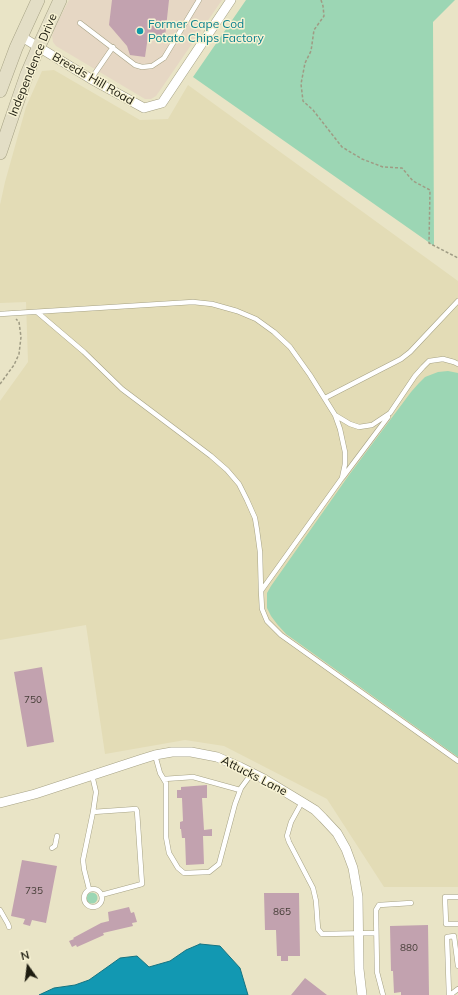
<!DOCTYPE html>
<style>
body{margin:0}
#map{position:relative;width:458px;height:995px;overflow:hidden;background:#e9e4c6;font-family:Mulish,sans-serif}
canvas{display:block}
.north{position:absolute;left:8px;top:947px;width:40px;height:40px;-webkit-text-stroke:3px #f7f2d3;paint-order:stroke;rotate:346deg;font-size:11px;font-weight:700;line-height:16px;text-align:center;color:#1d1c10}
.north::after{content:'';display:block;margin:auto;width:14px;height:18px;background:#1d1c10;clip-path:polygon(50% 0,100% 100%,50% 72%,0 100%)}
</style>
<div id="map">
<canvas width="458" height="995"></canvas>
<div class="north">N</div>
</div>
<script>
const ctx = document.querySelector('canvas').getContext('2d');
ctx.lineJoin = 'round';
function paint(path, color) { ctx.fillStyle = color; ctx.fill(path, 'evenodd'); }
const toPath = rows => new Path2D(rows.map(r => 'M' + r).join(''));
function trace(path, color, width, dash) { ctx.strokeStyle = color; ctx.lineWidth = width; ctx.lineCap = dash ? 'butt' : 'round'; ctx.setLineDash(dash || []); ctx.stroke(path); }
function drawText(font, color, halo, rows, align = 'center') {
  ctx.font = font + ' Mulish,sans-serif'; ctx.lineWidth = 3; ctx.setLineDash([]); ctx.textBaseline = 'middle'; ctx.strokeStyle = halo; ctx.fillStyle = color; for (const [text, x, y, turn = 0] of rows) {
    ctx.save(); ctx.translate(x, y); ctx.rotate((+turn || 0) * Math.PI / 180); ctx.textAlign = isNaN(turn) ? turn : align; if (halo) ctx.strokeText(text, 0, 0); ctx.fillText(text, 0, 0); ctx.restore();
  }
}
paint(toPath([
 [69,0,222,0,163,86,156,96,151,99,145,99,56,46,53,42,52,36,56,25]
]), '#e6d7c4');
paint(toPath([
 [54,70,140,120,168,119,188,85,458,281,458,887,384,887,327,799,224,746,185,740,105,754,86,625,0,640,0,401,28,362,26,302,0,303,0,205,5,182,26,107,42,71]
]), '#e3dcb6');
paint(toPath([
 [246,0,455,0,433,22,434,246,193,77],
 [448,371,458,373,458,757,286,634,277,624,271,616,267,608,267,593,271,586,349,475,411,392,419,383,425,377,438,372],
 '86.5 898a5.5 5.5 0 1 1 11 0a5.5 5.5 0 1 1-11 0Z'
]), '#9cd6b4');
const water = toPath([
 [200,944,220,946,240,968,248,995,39,995,54,988,75,985,89,980,106,968,120,958,137,956,149,967,170,961,186,950,200,944]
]);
paint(water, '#1298b2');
trace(water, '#157381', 1);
paint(toPath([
 [112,0,169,0,165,37,148,36,145,57,130,55,127,46,109,25],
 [42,667,54,742,27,747,14,672],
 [207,785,207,798,202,798,204,830,212,829,212,836,203,836,204,864,186,865,185,838,182,838,181,829,180,829,180,822,183,821,182,798,177,798,177,790,181,790,181,787],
 [22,860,57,866,46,923,32,920,30,926,23,924,25,919,11,916],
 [264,893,299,893,300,956,288,956,288,961,281,961,281,956,277,956,276,930,265,930],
 [129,907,131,913,134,912,137,922,132,923,133,926,103,933,104,935,77,947,76,945,72,947,69,941,74,939,73,938,101,923,109,921,108,912],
 [428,925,429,995,401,995,401,992,394,993,393,971,391,971,390,926],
 [305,978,327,995,291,995]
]), '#c2a2af');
const lane = toPath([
 [80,23,135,65,142,67,152,66,164,58,199,0],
 [91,79,113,47],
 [37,312,84,352,122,389,211,456,227,470,239,484,247,500,255,518,257,530,260,552,261,591],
 [0,314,193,302,212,304,237,311,256,319,274,332,290,347,310,375,335,415],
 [458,364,454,362,443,359,429,361,423,367,415,376,390,413,372,425,359,427,350,424,335,415,340,429,345,452,345,464,342,478,261,591,262,609,267,621,281,635,458,761],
 [325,398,401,359,410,352,458,301],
 [343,477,388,417],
 [155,755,160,773,166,783,166,837,169,853,178,868,184,873,209,872,219,864,235,804,241,788,252,773],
 [92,775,96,792,93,812],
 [164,779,193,777,240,790],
 [302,802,291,822,287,836,289,842,313,888,316,901,318,929,322,934,376,933],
 [52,848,55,846,57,836],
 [89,889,84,869,83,860,93,812,136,809,137,811,142,884,101,895],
 '84 898a9 9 0 1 1 18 0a9 9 0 1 1-18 0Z',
 [458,897,445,897,446,924,458,924],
 [0,910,8,924,9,927],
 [383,995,377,972,376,910,379,905,411,903],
 [449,995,447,937,454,936,458,966],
 [450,995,458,989]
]);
const street = toPath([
 [22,37,91,79,144,108,162,103,231,0],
 [0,803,35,794,142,759,155,755,172,752,191,752,217,757,240,767,264,779,302,802,315,810,323,818,337,833,346,849,353,868,358,897,359,969,362,995]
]);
const secondary = toPath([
 [0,91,16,48,38,0],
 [0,153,10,123,27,74,39,46,60,0]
]);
trace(lane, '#a6a285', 5.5);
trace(street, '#a6a285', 10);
trace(secondary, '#a6a285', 14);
trace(toPath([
 [321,0,323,6,324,16,314,30,311,51,305,63,301,84,303,101,313,110,342,147,362,159,383,167,402,168,413,181,430,190,429,243,458,258],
 [0,384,14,365,19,354,21,337,19,322,16,319]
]), '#9f9b84', 1.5, [3, 2]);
trace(lane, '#fff', 4.5);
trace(street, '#fff', 9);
trace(secondary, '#e3dec6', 13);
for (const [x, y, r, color] of [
 [140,31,4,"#0f9aa8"]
]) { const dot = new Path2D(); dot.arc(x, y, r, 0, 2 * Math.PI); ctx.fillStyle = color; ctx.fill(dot); trace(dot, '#f7f2d3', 1.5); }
drawText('10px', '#463e38', null, [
 ["750",33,700],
 ["735",34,891],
 ["865",282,912],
 ["880",409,948]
]);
drawText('12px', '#0d838f', '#f7f2d3', [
 ["Former Cape Cod",148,24],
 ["Potato Chips Factory",148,38]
], 'left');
drawText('12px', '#1d1c10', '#f7f2d3', [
 ["Independence Drive",33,65,-68],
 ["Breeds Hill Road",93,79,30],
 ["Attucks Lane",254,776,27]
]);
</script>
